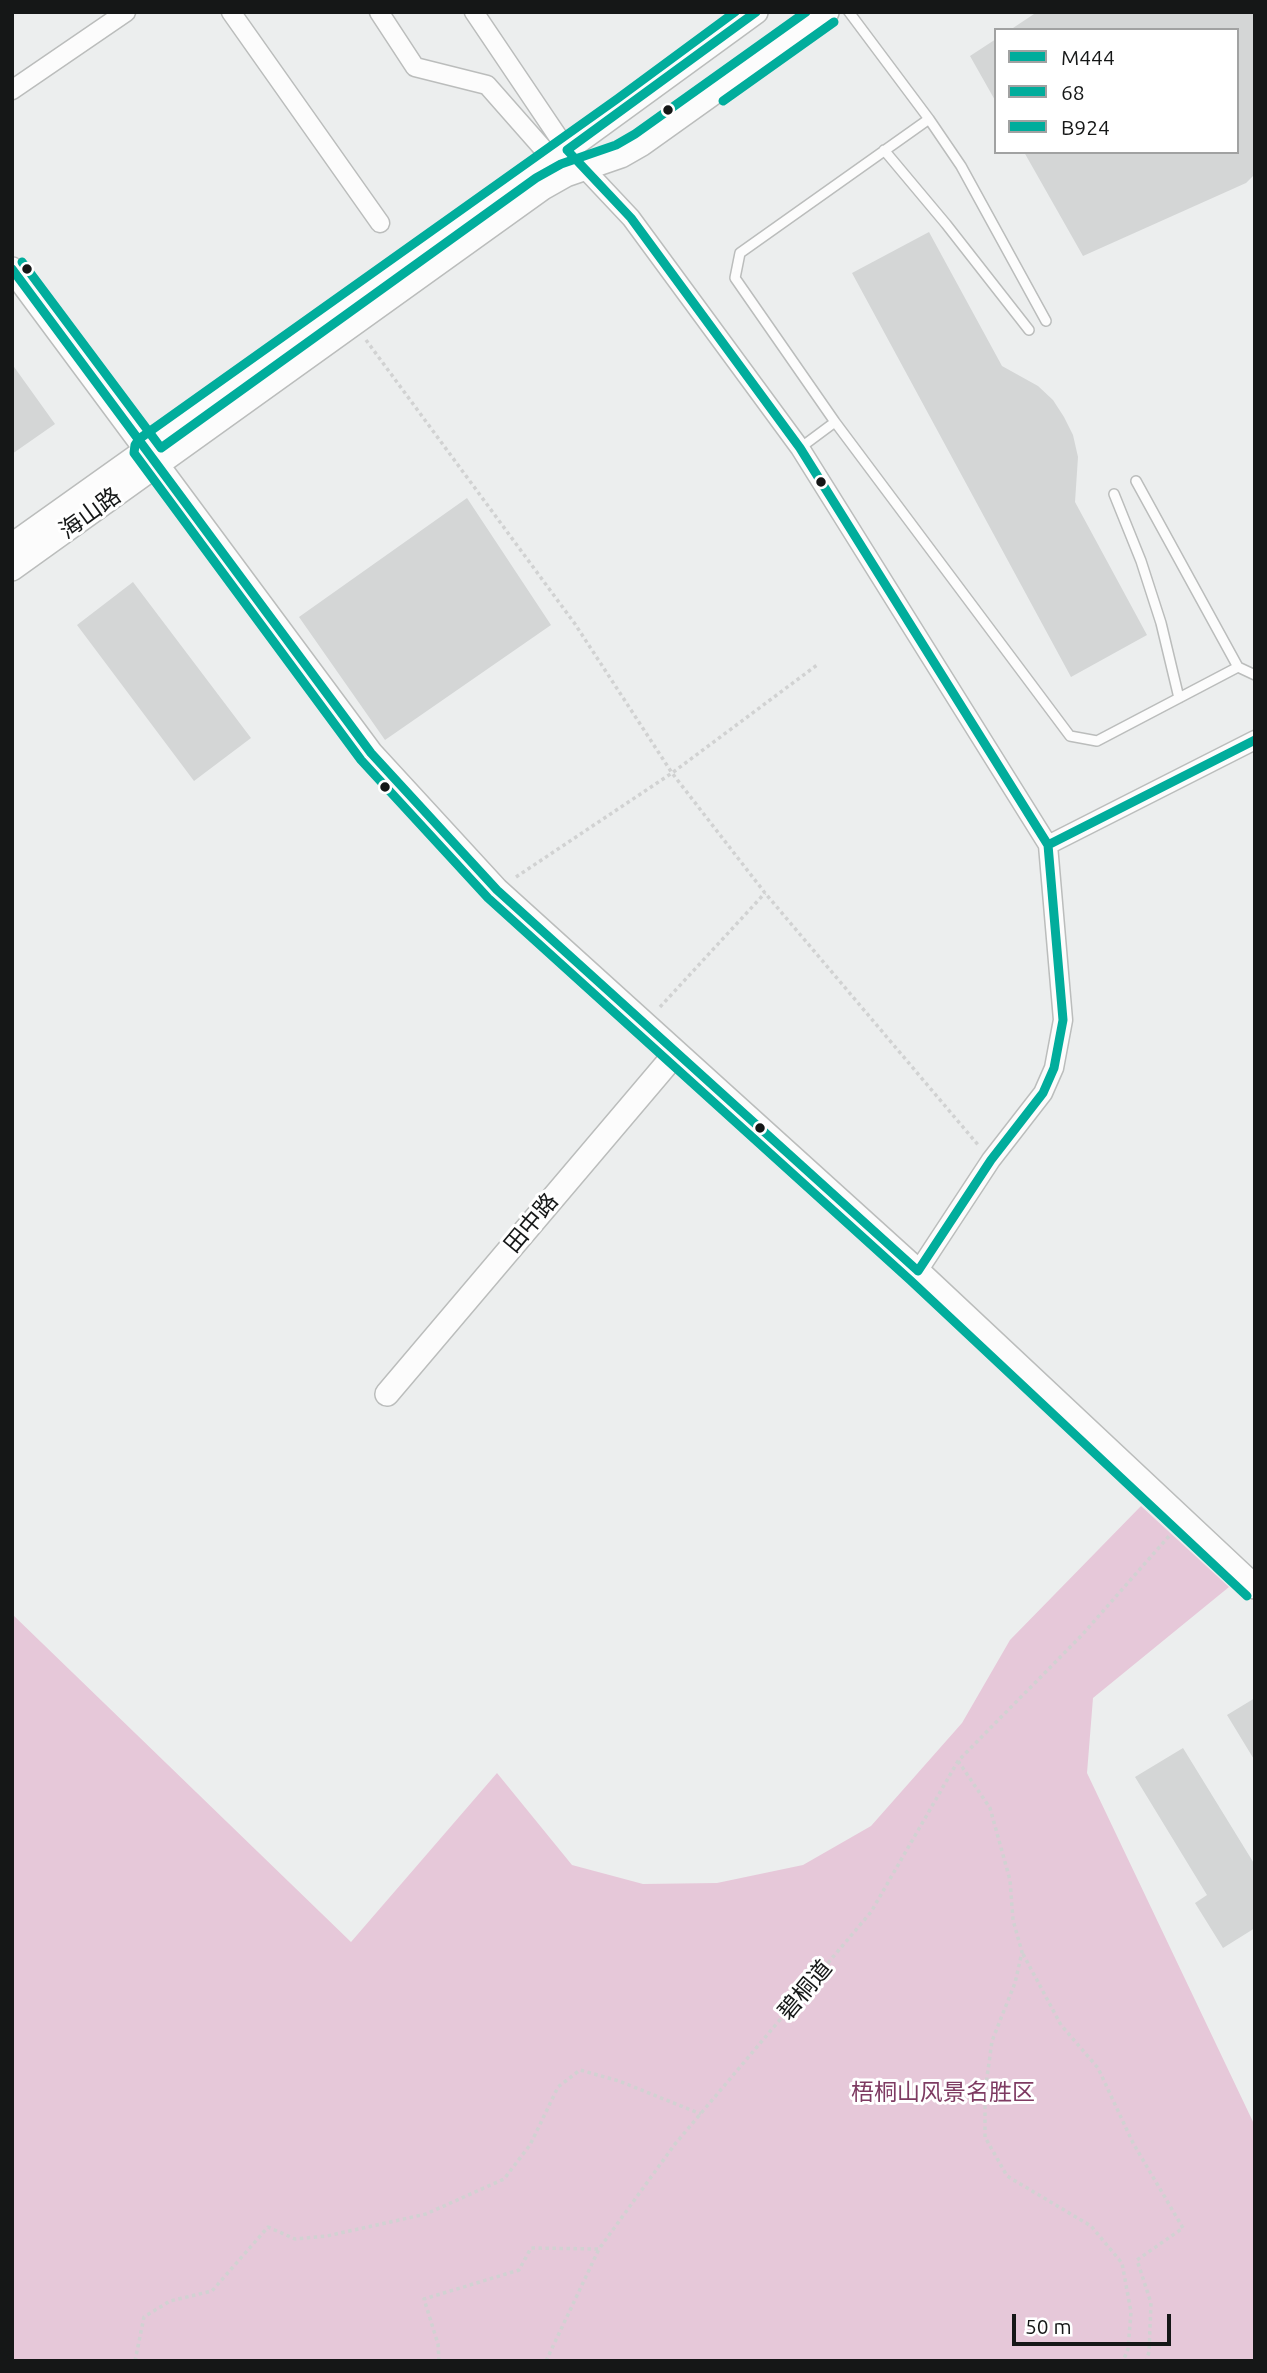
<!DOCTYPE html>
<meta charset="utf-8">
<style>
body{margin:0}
#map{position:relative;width:1267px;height:2373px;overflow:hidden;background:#eceeee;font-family:Ubuntu,sans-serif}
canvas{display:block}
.frame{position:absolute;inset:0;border:14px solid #151717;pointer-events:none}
.legend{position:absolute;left:994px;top:28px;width:245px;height:126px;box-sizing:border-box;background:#fff;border:2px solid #a1a2a2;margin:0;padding:9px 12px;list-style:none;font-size:21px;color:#151717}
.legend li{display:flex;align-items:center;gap:14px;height:35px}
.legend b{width:35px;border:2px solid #a1a2a2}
.scale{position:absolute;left:1012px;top:2314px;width:159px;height:32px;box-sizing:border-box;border:4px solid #151717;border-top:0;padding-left:9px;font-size:21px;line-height:24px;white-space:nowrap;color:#151717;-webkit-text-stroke:5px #fff;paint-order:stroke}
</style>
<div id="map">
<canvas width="1267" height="2373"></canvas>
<div class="frame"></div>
<ul class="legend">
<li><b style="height:9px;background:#01ad9c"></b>M444</li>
<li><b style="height:9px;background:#01ad9c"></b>68</li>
<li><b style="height:9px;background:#01ad9c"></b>B924</li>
</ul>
<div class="scale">50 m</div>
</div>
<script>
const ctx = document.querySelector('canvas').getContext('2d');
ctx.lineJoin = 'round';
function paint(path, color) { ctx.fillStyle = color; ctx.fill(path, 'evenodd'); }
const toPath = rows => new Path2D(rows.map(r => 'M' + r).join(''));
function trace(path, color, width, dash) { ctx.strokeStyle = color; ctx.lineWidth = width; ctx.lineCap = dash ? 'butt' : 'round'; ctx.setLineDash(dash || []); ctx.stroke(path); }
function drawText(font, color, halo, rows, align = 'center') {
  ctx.font = font + ' Ubuntu,"Noto Sans SC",sans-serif'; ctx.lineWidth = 6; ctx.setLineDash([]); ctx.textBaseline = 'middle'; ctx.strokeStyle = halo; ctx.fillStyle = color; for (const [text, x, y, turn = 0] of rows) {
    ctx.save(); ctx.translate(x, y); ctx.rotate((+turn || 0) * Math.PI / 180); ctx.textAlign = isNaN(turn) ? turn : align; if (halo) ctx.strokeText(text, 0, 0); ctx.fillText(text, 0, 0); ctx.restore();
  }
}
paint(toPath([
 [1141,1506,1229,1587,1093,1698,1087,1773,1255,2126,1255,2361,12,2361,12,1614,351,1942,497,1773,572,1865,643,1884,717,1883,803,1865,871,1826,962,1723,1010,1640]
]), '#e6c8d9');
paint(toPath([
 [1037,12,1255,12,1255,174,1246,183,1083,256,1024,152,1237,152,1237,30,1010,30],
 [996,39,996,102,970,56],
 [929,232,1002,366,1038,386,1053,400,1064,417,1073,435,1078,457,1075,502,1147,635,1071,677,852,273],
 [12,364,55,424,12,454],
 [467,498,551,625,385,740,299,617],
 [133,582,251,738,194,781,77,625],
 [1255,1698,1255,1761,1227,1715],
 [1183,1748,1255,1865,1255,1928,1223,1948,1195,1903,1207,1895,1135,1777]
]), '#d4d6d6');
const service = toPath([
 [849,12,929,119,961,166,1046,321],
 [929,119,740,253,735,278,835,422,1070,736,1097,741,1238,667],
 [884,150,946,224,1029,330],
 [800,448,835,422],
 [1136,481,1238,667,1255,675],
 [1114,494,1141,561,1161,623,1179,698]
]);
const minor = toPath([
 [231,12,380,223],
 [379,12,415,67,487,85,561,169],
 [474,12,567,150,631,218,800,448,1048,845,1063,1020,1054,1068,1043,1093,991,1160,918,1271],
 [12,90,126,12],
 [1048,845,1255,740]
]);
const tertiary = toPath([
 [12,269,371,753,497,890,918,1271,1255,1587],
 [12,545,553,160,756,12],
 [12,569,543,188,566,175,621,156,642,144,827,12],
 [387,1394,676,1053]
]);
trace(service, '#bbbdbc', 12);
trace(minor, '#bbbdbc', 21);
trace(tertiary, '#bbbdbc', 26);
trace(toPath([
 [366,340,575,624,672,773,765,893,979,1146],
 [516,877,672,773,817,665],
 [660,1007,765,893],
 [958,1761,990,1808,1010,1880,1013,1920,1022,1952,1015,1983,992,2041,985,2092,985,2137,1007,2176,1091,2226,1122,2263,1131,2312,1128,2349,1123,2361],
 [1023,1954,1061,2025,1098,2068,1133,2143,1183,2228,1137,2260,1151,2303,1149,2352,1146,2361],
 [135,2361,144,2317,170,2301,212,2291,268,2227,295,2239,327,2236,426,2214,504,2179,530,2145,558,2087,580,2070,619,2081,701,2114],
 [439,2361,438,2344,424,2299,519,2270,531,2248,599,2249,675,2144,871,1912,958,1761,1082,1635,1170,1535],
 [546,2361,599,2249]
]), '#d1d2d2', 3.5, [3.5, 3.5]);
trace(service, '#fcfcfc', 9);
trace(minor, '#fcfcfc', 18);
trace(tertiary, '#fcfcfc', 23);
trace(toPath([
 [756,12,567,150,631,218,800,448,1048,845,1063,1020,1054,1068,1043,1093,991,1160,918,1271],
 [12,269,371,753,497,890,918,1271],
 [1048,845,1255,740]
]), '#01ad9c', 9);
trace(toPath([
 [735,12,617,99,139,439,135,445,134,453,361,760,488,898,910,1280,1247,1596],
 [723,101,834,22]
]), '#01ad9c', 9);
trace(toPath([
 [22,262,161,448,536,178,561,164,616,145,635,134,806,12]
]), '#01ad9c', 9);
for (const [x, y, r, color] of [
 [668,110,6,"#151717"],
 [27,269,6,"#151717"],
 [821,482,6,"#151717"],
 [385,787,6,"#151717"],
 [760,1128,6,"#151717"]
]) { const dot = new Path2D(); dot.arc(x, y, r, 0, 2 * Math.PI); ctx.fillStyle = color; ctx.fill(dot); trace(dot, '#fff', 2.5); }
drawText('23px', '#151717', '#fff', [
 ["海山路",90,513,-36],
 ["田中路",531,1223,-50],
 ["碧桐道",805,1990,-50]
]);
drawText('23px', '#7e3b62', '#fff', [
 ["梧桐山风景名胜区",943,2092]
]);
</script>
